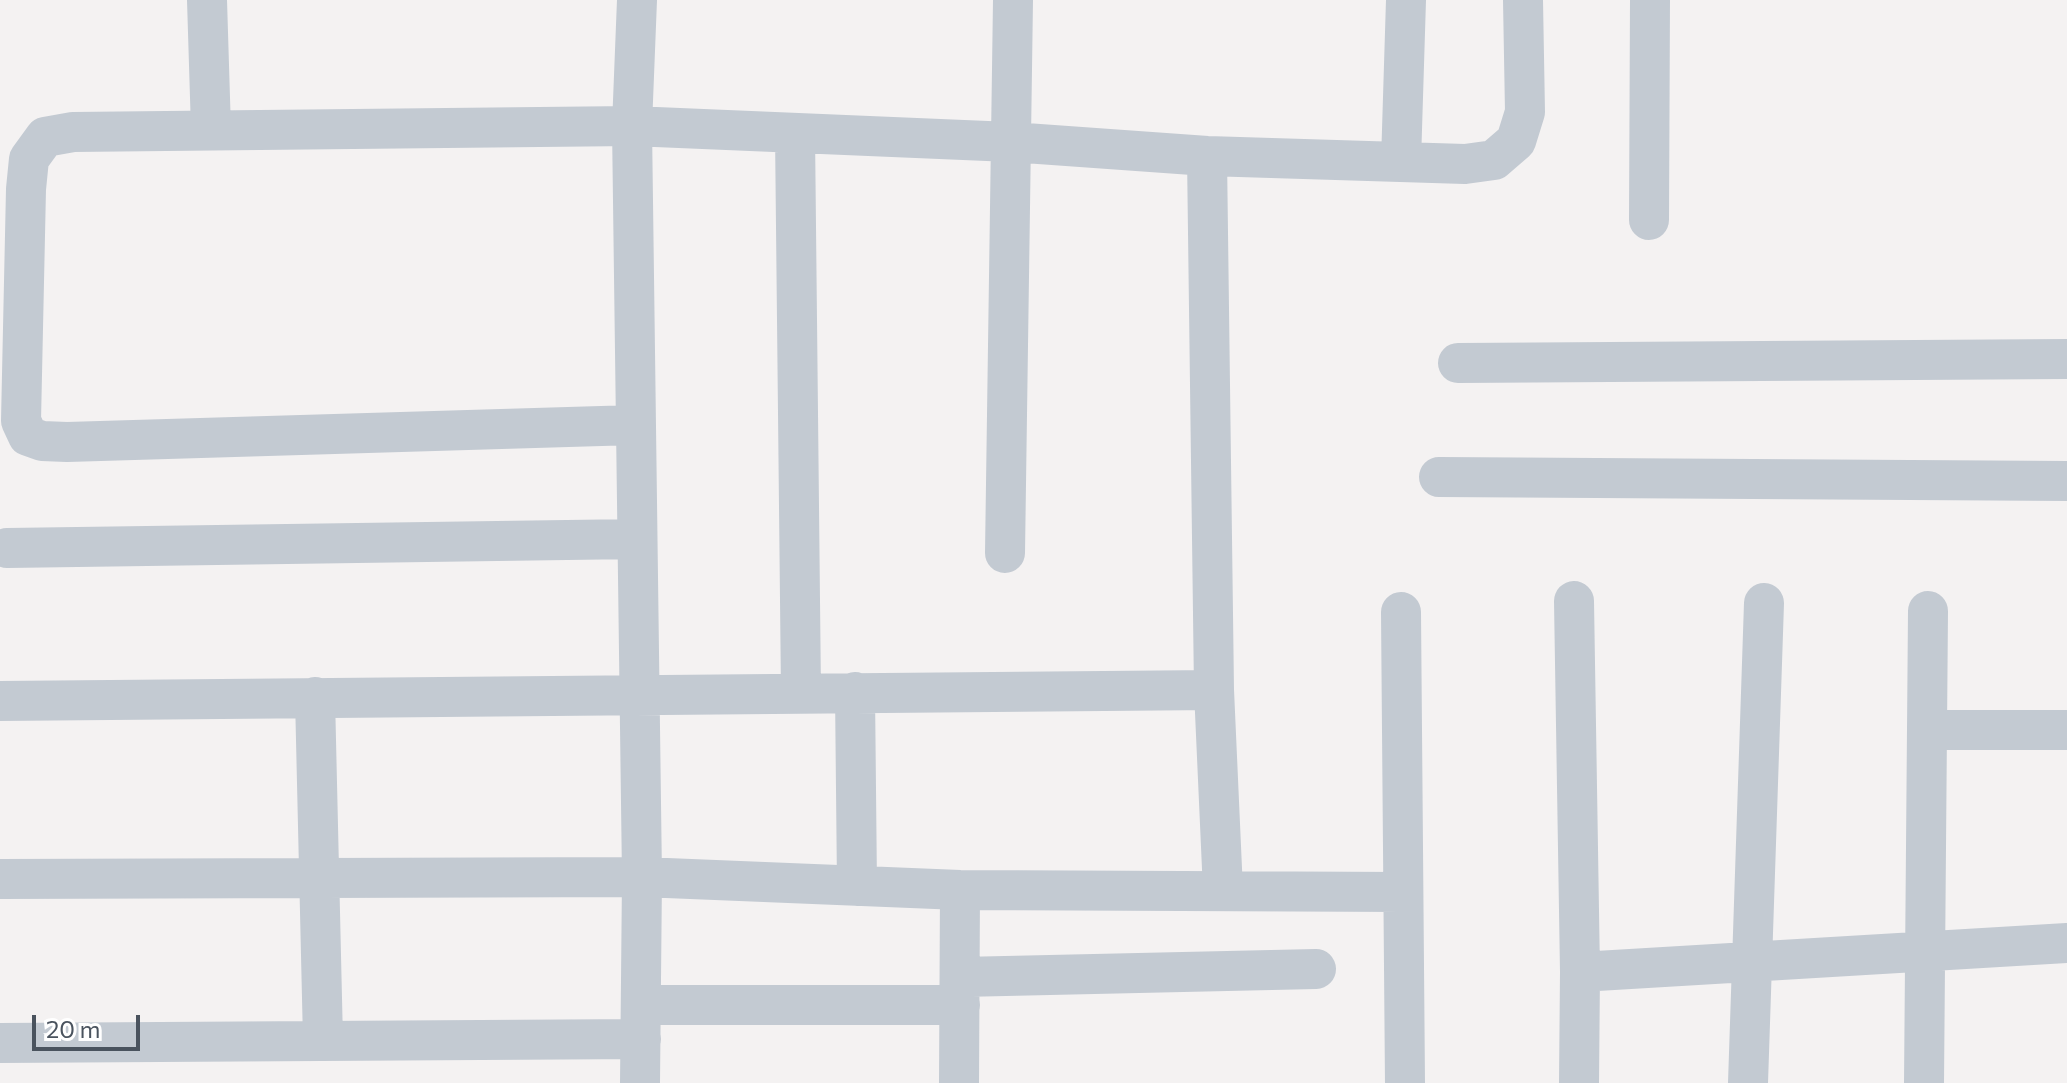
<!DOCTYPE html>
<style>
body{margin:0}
#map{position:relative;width:2067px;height:1083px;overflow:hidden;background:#f4f2f2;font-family:Commissioner,sans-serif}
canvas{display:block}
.scale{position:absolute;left:32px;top:1015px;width:108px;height:36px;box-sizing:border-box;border:4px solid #4a535e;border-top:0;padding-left:10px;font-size:24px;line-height:28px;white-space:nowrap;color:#4a535e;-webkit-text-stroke:6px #fff;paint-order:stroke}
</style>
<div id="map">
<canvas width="2067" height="1083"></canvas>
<div class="scale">20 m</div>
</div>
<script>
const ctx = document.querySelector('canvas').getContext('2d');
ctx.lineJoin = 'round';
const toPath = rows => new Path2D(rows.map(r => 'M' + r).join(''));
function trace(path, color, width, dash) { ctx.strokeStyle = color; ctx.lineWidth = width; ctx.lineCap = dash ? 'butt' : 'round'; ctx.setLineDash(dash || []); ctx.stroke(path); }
trace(toPath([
 [207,0,211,130],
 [637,0,632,126,642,877,640,1083],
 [795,133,801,693],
 [1207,156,1214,690,1223,891],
 [1401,162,1406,0],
 [1649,220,1650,0],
 [1458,363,2067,359],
 [635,425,67,442,42,441,28,436,21,421,26,189,29,159,45,137,73,132,632,126,1011,142,1207,156,1465,164,1494,160,1516,141,1525,112,1523,0],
 [1439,477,2067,481],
 [7,548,637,539],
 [1005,553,1013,0],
 [1574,601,1580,972,1579,1083],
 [1401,612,1405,1083],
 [855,692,857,886],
 [315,697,323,1041],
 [0,701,1214,690],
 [1927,730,2067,730],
 [0,879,642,877,960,890,1403,892],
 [1580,972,2067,943],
 [961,977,1316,969],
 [642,1005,960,1005],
 [0,1043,641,1039],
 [959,1083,960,890],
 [1748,1083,1764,603],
 [1924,1083,1928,611]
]), '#c3cad2', 40);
</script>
